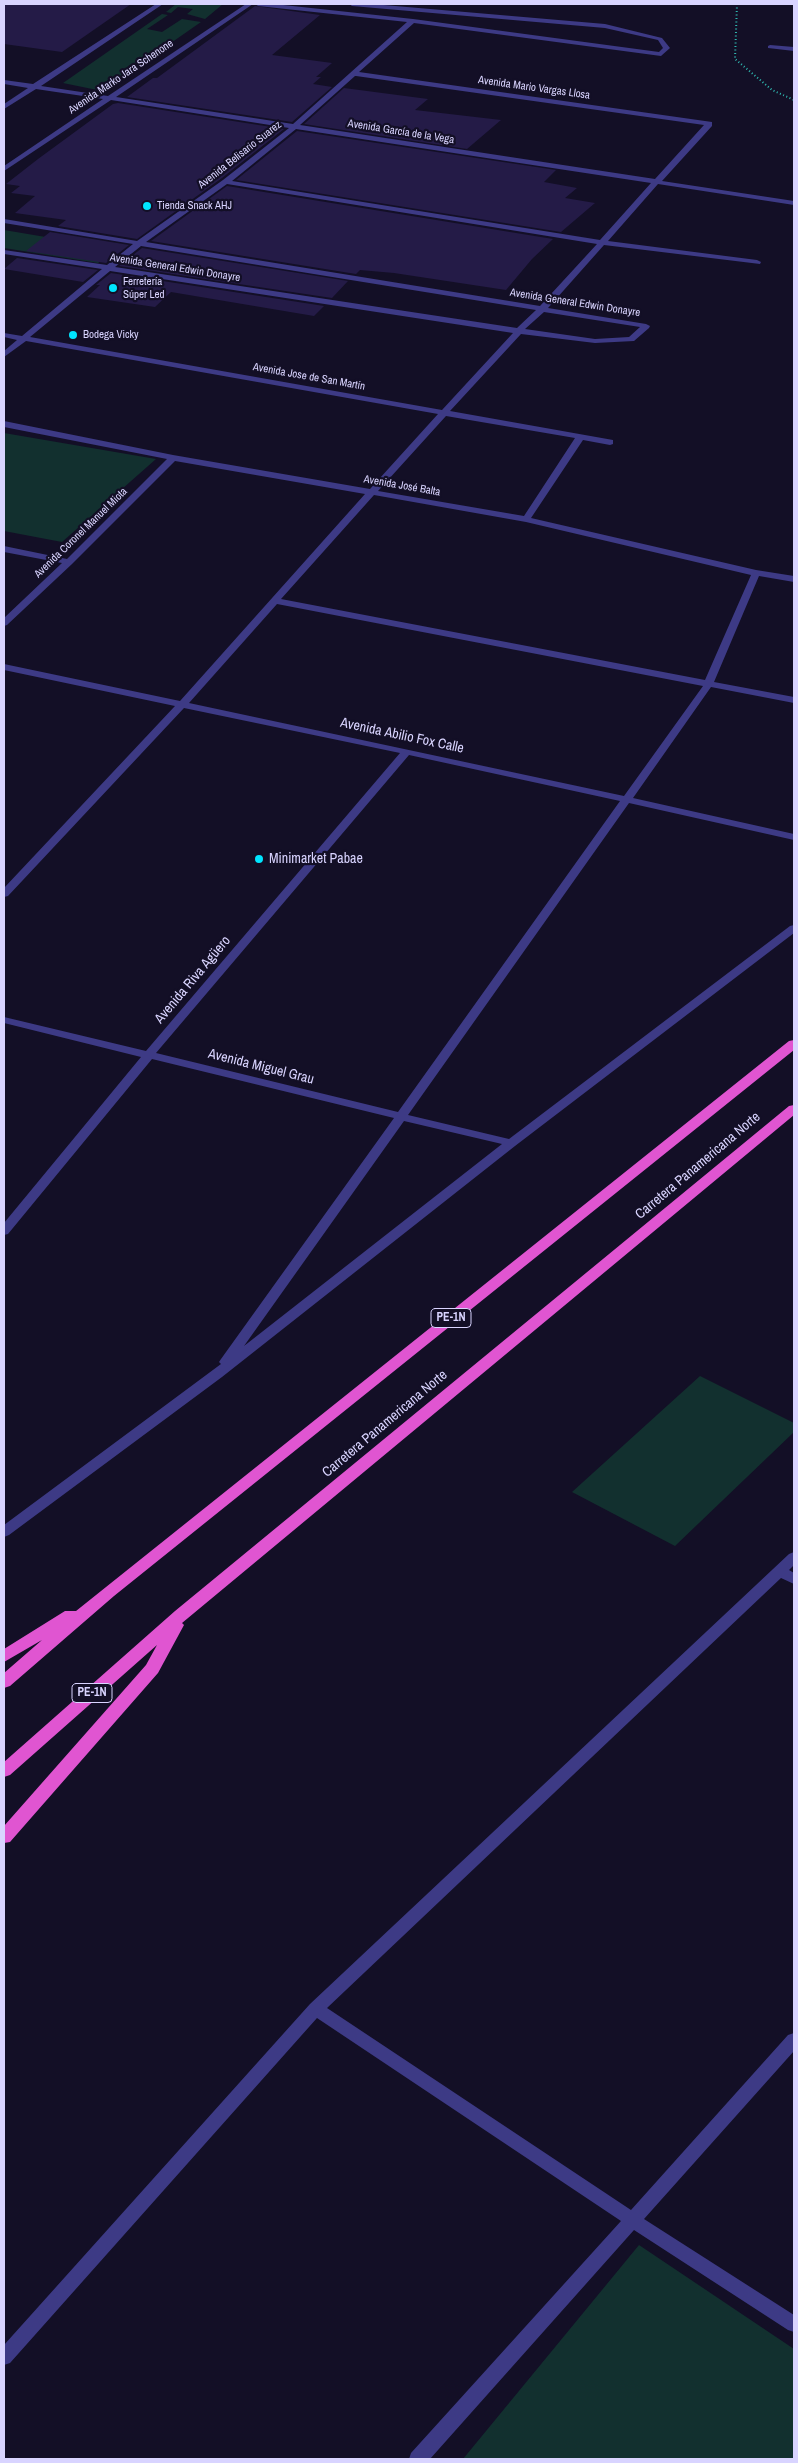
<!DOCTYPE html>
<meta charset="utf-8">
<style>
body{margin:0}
#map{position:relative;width:798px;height:2463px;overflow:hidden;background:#130f26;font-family:"Archivo Narrow",sans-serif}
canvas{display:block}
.frame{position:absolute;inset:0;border:5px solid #d9d4ff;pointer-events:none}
</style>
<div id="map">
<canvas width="798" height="2463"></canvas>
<div class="frame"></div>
</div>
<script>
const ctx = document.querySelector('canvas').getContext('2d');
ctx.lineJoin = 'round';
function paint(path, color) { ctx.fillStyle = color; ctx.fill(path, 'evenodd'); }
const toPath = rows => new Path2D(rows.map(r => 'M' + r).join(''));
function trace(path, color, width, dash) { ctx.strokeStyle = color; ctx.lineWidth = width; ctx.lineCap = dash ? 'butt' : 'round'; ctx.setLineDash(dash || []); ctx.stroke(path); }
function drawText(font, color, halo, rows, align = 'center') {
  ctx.font = font + ' "Archivo Narrow",sans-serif'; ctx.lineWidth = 4.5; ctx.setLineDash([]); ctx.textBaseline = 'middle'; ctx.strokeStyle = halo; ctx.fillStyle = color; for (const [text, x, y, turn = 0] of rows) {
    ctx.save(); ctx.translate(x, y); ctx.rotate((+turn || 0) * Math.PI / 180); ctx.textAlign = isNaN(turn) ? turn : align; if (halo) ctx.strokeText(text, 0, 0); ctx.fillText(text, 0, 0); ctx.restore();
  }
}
paint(toPath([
 [176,4,223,4,205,19,187,14,193,9,178,7,171,13,166,12],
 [162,14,168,15,147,29,162,32,182,19,201,22,102,91,63,83],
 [4,230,117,249,98,263,4,248],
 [4,433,156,459,62,542,4,531],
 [700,1376,794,1423,794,1432,675,1546,572,1492],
 [639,2245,794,2349,794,2459,463,2459]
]), '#12302f');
paint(toPath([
 [4,4,131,4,62,52,4,44],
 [255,6,320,15,272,55,332,63,316,77,321,77,313,84,332,87,292,122,127,97,153,78,157,78],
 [344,88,428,99,415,110,501,120,467,149,304,124],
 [118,103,284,129,222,178,137,239,58,226,66,220,15,213,35,196,11,193,20,186,6,184,38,159,113,104],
 [297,131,556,170,544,182,577,188,565,198,595,203,561,232,236,180],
 [227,186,553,239,532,259,506,290,394,273,360,270,356,274,151,241],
 [50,232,129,245,106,263,26,251],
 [142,248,348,281,332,298,119,266],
 [17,258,98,270,83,282,4,269],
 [111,273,324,306,314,316,171,292,155,307,87,297,100,285,96,285]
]), '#241b47');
trace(toPath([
 [737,4,735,59,772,90,794,100],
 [794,291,794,298]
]), '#2fb8b0', 2, [1, 2.5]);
paint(toPath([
 [156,4,163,4,41,86,108,96,246,4,253,4,116,97,293,124,407,22,258,6,255,4,274,4,413,19,659,52,663,48,658,40,605,28,352,6,349,4,372,4,605,24,662,38,670,48,661,56,414,23,359,72,712,122,712,126,662,181,794,201,794,205,658,184,608,241,757,260,761,262,760,264,604,245,548,308,646,324,650,326,649,328,634,341,595,343,521,334,450,411,613,440,613,444,610,445,583,440,531,518,756,570,794,576,794,582,759,576,714,682,794,697,794,703,711,687,633,798,794,834,794,840,629,803,408,1115,509,1139,790,926,794,925,794,933,515,1146,222,1377,9,1535,4,1537,4,1525,221,1364,219,1362,221,1359,394,1118,152,1059,8,1234,4,1235,4,1223,141,1057,4,1023,4,1017,146,1051,400,753,184,708,8,896,4,897,4,888,175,706,4,670,4,664,180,701,365,494,175,461,72,564,7,625,4,626,4,618,62,563,4,552,4,546,67,559,167,459,4,427,4,421,173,455,370,489,438,414,26,341,4,357,4,351,17,340,4,337,4,333,22,336,102,269,4,254,4,250,107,265,133,244,4,223,4,219,137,241,223,180,289,128,111,100,4,171,4,166,103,99,36,89,4,109,4,104,28,88,4,84,4,80,33,84,156,4],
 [355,76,356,76,704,125,655,179,300,125,355,76],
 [296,129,651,183,600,240,232,181,296,129],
 [227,184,597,244,540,306,146,242,227,184],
 [141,246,536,310,517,328,115,267,141,246],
 [110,271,513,333,442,410,30,337,110,271],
 [544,312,640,327,629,337,595,339,525,329,544,312],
 [446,416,575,438,524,516,378,491,446,416],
 [374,495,526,522,751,575,705,680,281,599,374,495],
 [277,604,703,686,624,796,189,703,277,604],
 [409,755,620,801,398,1112,156,1053,409,755],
 [404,1121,502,1144,244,1346,404,1121],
 [770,45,794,47,794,51,768,48,768,46,770,45],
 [794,1552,794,1565,789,1570,794,1573,794,1584,781,1578,327,2008,631,2210,788,2035,794,2033,794,2051,644,2219,794,2315,794,2332,788,2330,634,2230,430,2459,409,2459,411,2453,621,2221,317,2018,10,2363,4,2365,4,2345,310,2004,789,1554,794,1552]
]), '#3d3a85');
paint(toPath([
 [794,1040,794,1050,114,1596,10,1686,4,1688,4,1673,42,1640,4,1662,4,1649,65,1611,76,1611,789,1041,794,1040],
 [794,1105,794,1115,182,1623,184,1625,158,1673,10,1842,4,1843,4,1826,146,1665,157,1645,10,1775,4,1777,4,1762,175,1611,789,1106,794,1105]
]), '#e055d1');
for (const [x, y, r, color] of [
 [147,206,5,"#00e5ff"],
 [113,288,5,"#00e5ff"],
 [73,335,5,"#00e5ff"],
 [259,859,5,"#00e5ff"]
]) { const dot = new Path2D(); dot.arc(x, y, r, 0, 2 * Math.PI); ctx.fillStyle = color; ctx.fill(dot); trace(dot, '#130f26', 2); }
drawText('11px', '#d9d4ff', '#130f26', [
 ["Avenida Marko Jara Schenone",121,77,-34],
 ["Avenida Mario Vargas Llosa",534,88,8],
 ["Avenida García de la Vega",401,132,9],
 ["Avenida Belisario Suarez",240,155,-38],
 ["Avenida General Edwin Donayre",175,268,9],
 ["Avenida General Edwin Donayre",575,303,9],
 ["Avenida Jose de San Martín",309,377,10],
 ["Avenida José Balta",402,486,10],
 ["Avenida Coronel Manuel Miota",81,533,-44]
]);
drawText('11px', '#d9d4ff', '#130f26', [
 ["Tienda Snack AHJ",157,206],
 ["Ferretería",123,282],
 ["Súper Led",123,295],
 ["Bodega Vicky",83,335]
], 'left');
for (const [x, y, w] of [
 [451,1318,40],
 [92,1693,40]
]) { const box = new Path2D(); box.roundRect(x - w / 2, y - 9.5, w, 19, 4); ctx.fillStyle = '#130f26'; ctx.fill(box); trace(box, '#d9d4ff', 1); }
drawText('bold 12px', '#d9d4ff', null, [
 ["PE-1N",451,1318],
 ["PE-1N",92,1693]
]);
drawText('14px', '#d9d4ff', '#130f26', [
 ["Avenida Abilio Fox Calle",402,736,12],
 ["Avenida Riva Agüero",193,980,-50],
 ["Avenida Miguel Grau",261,1067,14],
 ["Carretera Panamericana Norte",698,1166,-40],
 ["Carretera Panamericana Norte",385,1424,-40]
]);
drawText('14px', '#d9d4ff', '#130f26', [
 ["Minimarket Pabae",269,859]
], 'left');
</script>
